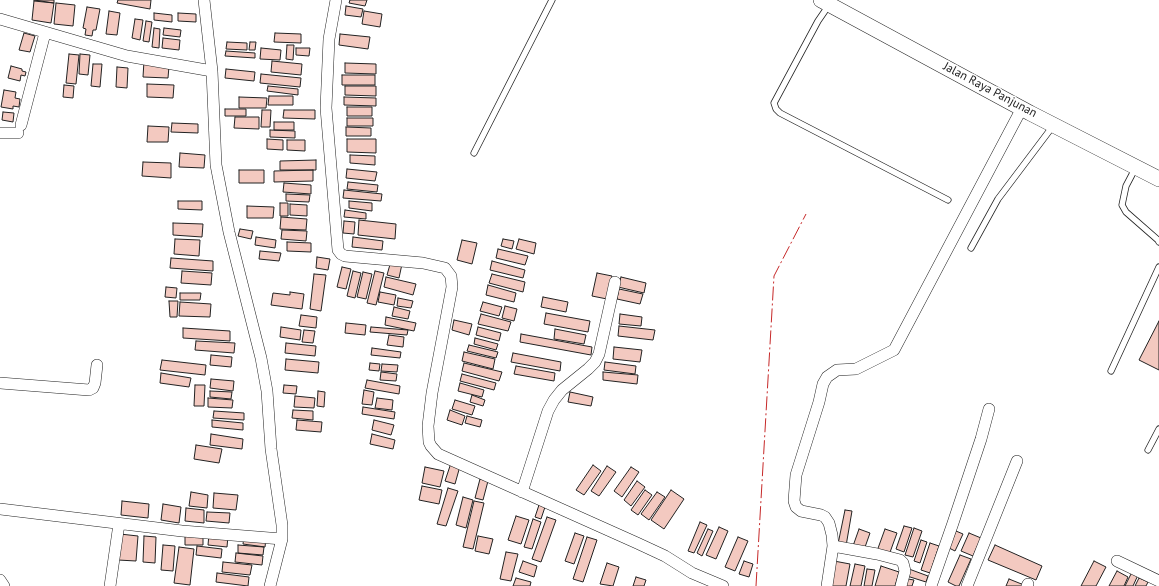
<!DOCTYPE html>
<style>
body{margin:0}
canvas{display:block;background:#fff}
</style>
<canvas width="1159" height="586"></canvas>
<script>
const ctx = document.querySelector('canvas').getContext('2d');
ctx.lineJoin = 'round';
function paint(path, color) { ctx.fillStyle = color; ctx.fill(path, 'evenodd'); }
const toPath = rows => new Path2D(rows.map(r => 'M' + r).join(''));
function trace(path, color, width, dash) { ctx.strokeStyle = color; ctx.lineWidth = width; ctx.lineCap = dash ? 'butt' : 'round'; ctx.setLineDash(dash || []); ctx.stroke(path); }
function drawText(font, color, halo, rows, align = 'center') {
  ctx.font = font + ' "PT Sans",sans-serif'; ctx.lineWidth = 3; ctx.setLineDash([]); ctx.textBaseline = 'middle'; ctx.strokeStyle = halo; ctx.fillStyle = color; for (const [text, x, y, turn = 0] of rows) {
    ctx.save(); ctx.translate(x, y); ctx.rotate((+turn || 0) * Math.PI / 180); ctx.textAlign = isNaN(turn) ? turn : align; if (halo) ctx.strokeText(text, 0, 0); ctx.fillText(text, 0, 0); ctx.restore();
  }
}
const building = toPath([
 [34,0,54,0,54,3,34,0],
 [118,0,151,0,150,9,117,3,118,0],
 [350,0,367,0,365,6,349,3,350,0],
 [34,1,54,3,51,23,32,20,34,1],
 [56,3,75,5,73,26,54,24,56,3],
 [346,6,363,9,361,17,345,15,346,6],
 [87,7,100,9,96,30,93,30,92,36,85,35,86,29,83,28,87,7],
 [109,11,120,13,117,35,106,34,109,11],
 [364,11,382,14,380,27,362,24,364,11],
 [154,13,172,15,172,22,154,20,154,13],
 [178,13,196,14,196,22,178,21,178,13],
 [135,19,143,20,140,40,132,38,135,19],
 [146,21,152,22,149,42,143,41,146,21],
 [154,28,160,29,159,48,152,47,154,28],
 [164,28,181,30,180,37,163,35,164,28],
 [24,33,35,36,30,52,19,50,24,33],
 [275,33,301,34,301,43,274,42,275,33],
 [340,34,370,37,368,49,339,45,340,34],
 [163,38,180,40,179,50,162,48,163,38],
 [227,42,247,43,247,50,226,49,227,42],
 [250,42,256,42,255,50,249,50,250,42],
 [287,45,294,45,293,60,286,59,287,45],
 [261,48,281,50,280,60,260,59,261,48],
 [296,48,310,48,309,56,296,55,296,48],
 [226,51,255,53,255,58,225,56,226,51],
 [69,54,79,55,76,84,66,83,69,54],
 [80,54,90,55,88,75,79,74,80,54],
 [144,61,169,66,168,78,143,77,144,61],
 [272,61,302,64,301,75,271,72,272,61],
 [345,63,376,64,376,74,345,73,345,63],
 [93,64,102,64,100,87,91,86,93,64],
 [11,66,22,69,22,71,26,72,25,76,21,75,20,81,8,78,11,66],
 [117,67,128,68,127,88,116,87,117,67],
 [226,69,255,72,254,81,225,78,226,69],
 [261,74,301,78,300,87,260,83,261,74],
 [342,75,375,75,375,85,342,85,342,75],
 [147,84,174,85,173,98,147,97,147,84],
 [64,85,74,86,73,98,63,97,64,85],
 [268,86,298,89,298,95,267,91,268,86],
 [345,86,376,86,376,96,345,95,345,86],
 [4,90,16,92,15,98,20,99,19,107,13,106,13,109,1,107,4,90],
 [269,96,293,96,293,105,268,105,269,96],
 [239,97,267,98,266,108,239,108,239,97],
 [344,97,376,98,376,106,344,105,344,97],
 [347,107,372,107,372,116,347,116,347,107],
 [225,109,246,109,246,116,225,116,225,109],
 [262,110,271,110,270,127,261,127,262,110],
 [284,110,315,110,315,119,283,118,284,110],
 [3,112,14,113,13,122,2,120,3,112],
 [235,117,259,117,259,129,234,128,235,117],
 [347,118,373,118,373,126,347,126,347,118],
 [274,122,294,122,294,130,274,130,274,122],
 [172,123,198,124,198,133,171,132,172,123],
 [148,126,169,127,168,142,147,142,148,126],
 [346,127,371,128,371,136,346,136,346,127],
 [270,130,295,131,295,138,270,137,270,130],
 [267,139,283,140,283,150,267,149,267,139],
 [347,139,376,139,376,153,347,152,347,139],
 [287,140,305,140,305,151,287,150,287,140],
 [180,153,205,155,204,168,179,167,180,153],
 [350,155,375,156,375,165,350,163,350,155],
 [316,160,316,170,280,170,280,161,316,160],
 [143,162,171,163,171,178,142,176,143,162],
 [347,169,377,172,375,181,346,178,347,169],
 [239,170,264,170,264,183,239,183,239,170],
 [313,170,313,181,274,182,274,171,313,170],
 [348,182,378,185,377,192,347,189,348,182],
 [284,183,311,185,311,194,283,192,284,183],
 [344,190,382,194,381,201,343,198,344,190],
 [286,194,310,195,309,202,286,201,286,194],
 [178,201,202,201,202,210,178,209,178,201],
 [349,201,372,203,372,211,349,208,349,201],
 [280,203,288,203,288,216,280,216,280,203],
 [290,204,307,205,307,216,290,215,290,204],
 [247,206,274,207,273,218,247,218,247,206],
 [345,210,366,213,366,219,344,217,345,210],
 [281,217,307,219,306,230,280,229,281,217],
 [359,220,396,224,395,239,358,235,359,220],
 [344,221,355,222,354,234,343,233,344,221],
 [173,223,203,224,202,237,173,235,173,223],
 [240,229,253,231,251,239,238,236,240,229],
 [282,230,307,231,306,241,281,239,282,230],
 [256,237,276,240,275,248,255,245,256,237],
 [353,237,383,241,382,250,352,247,353,237],
 [175,239,200,240,199,256,174,254,175,239],
 [503,239,514,241,512,249,501,246,503,239],
 [519,239,536,243,534,254,516,249,519,239],
 [462,240,477,243,472,264,457,260,462,240],
 [287,242,311,243,311,252,287,251,287,242],
 [498,249,528,256,525,265,496,258,498,249],
 [260,251,281,253,279,261,259,259,260,251],
 [317,257,330,259,328,270,316,268,317,257],
 [171,258,213,261,213,271,170,268,171,258],
 [391,261,402,264,399,278,387,275,391,261],
 [492,261,525,270,523,278,490,270,492,261],
 [342,267,351,269,346,289,337,287,342,267],
 [182,271,212,273,211,285,181,283,182,271],
 [353,271,361,273,355,298,347,296,353,271],
 [375,271,384,273,376,305,367,303,375,271],
 [363,272,372,274,366,299,357,297,363,272],
 [597,273,612,276,607,299,592,296,597,273],
 [314,274,326,275,321,311,310,309,314,274],
 [492,274,525,282,523,292,489,283,492,274],
 [386,277,416,284,413,295,384,287,386,277],
 [621,277,646,283,644,293,618,287,621,277],
 [488,285,516,293,514,302,486,295,488,285],
 [166,287,177,288,176,298,165,297,166,287],
 [619,289,643,294,640,304,617,299,619,289],
 [290,292,304,294,302,309,271,305,273,293,290,295,290,292],
 [380,292,396,295,394,305,378,302,380,292],
 [180,293,201,293,200,300,180,300,180,293],
 [543,297,568,302,566,312,541,307,543,297],
 [398,298,413,301,411,308,397,306,398,298],
 [169,301,178,301,177,317,170,317,169,301],
 [180,302,211,304,210,317,179,316,180,302],
 [483,302,502,307,499,316,480,311,483,302],
 [505,306,517,309,514,321,502,318,505,306],
 [394,307,410,311,408,319,392,316,394,307],
 [546,313,590,321,588,332,544,324,546,313],
 [481,314,511,322,508,331,478,324,481,314],
 [620,314,642,317,641,326,619,324,620,314],
 [301,315,317,317,316,328,299,326,301,315],
 [386,317,416,323,414,331,385,325,386,317],
 [454,320,472,324,469,335,452,330,454,320],
 [1159,321,1159,370,1139,360,1159,321],
 [346,323,366,325,365,335,345,333,346,323],
 [619,326,655,330,653,340,618,336,619,326],
 [281,327,301,330,300,340,280,337,281,327],
 [371,327,408,330,407,335,370,332,371,327],
 [478,327,501,333,499,341,476,335,478,327],
 [183,328,230,331,230,341,183,338,183,328],
 [555,329,586,335,584,344,554,339,555,329],
 [304,330,315,331,313,343,302,342,304,330],
 [521,334,592,347,591,355,520,342,521,334],
 [389,335,404,337,403,347,387,345,389,335],
 [475,338,498,344,496,350,474,344,475,338],
 [196,341,235,343,234,353,195,350,196,341],
 [286,343,316,346,315,356,285,353,286,343],
 [469,345,498,352,496,358,467,351,469,345],
 [614,347,642,350,640,362,613,359,614,347],
 [372,348,401,352,400,358,371,355,372,348],
 [464,352,495,359,493,369,462,361,464,352],
 [513,353,561,362,560,371,511,362,513,353],
 [211,355,232,357,231,367,210,365,211,355],
 [286,359,319,362,318,373,285,370,286,359],
 [162,360,206,365,205,375,160,370,162,360],
 [605,362,636,366,635,374,604,370,605,362],
 [370,363,380,364,379,371,369,370,370,363],
 [464,363,502,372,499,381,462,371,464,363],
 [382,364,398,365,397,372,381,371,382,364],
 [516,366,555,373,554,381,514,374,516,366],
 [381,372,397,374,396,381,380,380,381,372],
 [603,372,638,375,637,384,603,380,603,372],
 [161,373,191,378,189,387,160,383,161,373],
 [462,374,496,383,494,390,460,381,462,374],
 [211,379,234,381,233,391,210,388,211,379],
 [367,380,400,386,399,394,365,388,367,380],
 [460,383,484,390,482,397,458,391,460,383],
 [195,385,205,385,204,406,194,406,195,385],
 [284,385,297,386,296,394,283,393,284,385],
 [364,390,374,392,372,405,362,404,364,390],
 [210,391,232,392,231,399,210,397,210,391],
 [318,391,325,392,324,407,317,406,318,391],
 [570,392,593,397,591,406,568,402,570,392],
 [472,395,485,400,483,406,470,402,472,395],
 [295,396,315,398,314,408,294,407,295,396],
 [208,398,233,400,232,408,208,407,208,398],
 [377,398,393,400,392,410,375,408,377,398],
 [455,400,475,406,472,415,452,409,455,400],
 [363,407,395,412,394,419,362,414,363,407],
 [293,410,313,411,313,420,292,418,293,410],
 [450,410,465,416,462,425,447,420,450,410],
 [214,411,244,413,244,420,213,418,214,411],
 [467,416,482,420,480,427,465,423,467,416],
 [212,420,243,423,243,430,212,427,212,420],
 [297,420,322,422,321,432,296,430,297,420],
 [374,420,394,425,391,435,372,430,374,420],
 [211,434,243,439,242,449,210,445,211,434],
 [372,434,395,440,393,449,370,444,372,434],
 [196,445,222,449,219,463,194,459,196,445],
 [451,463,460,466,455,484,445,481,451,463],
 [593,465,601,471,584,495,576,490,593,465],
 [607,466,616,472,599,496,591,491,607,466],
 [425,467,444,471,440,487,422,483,425,467],
 [631,467,639,472,622,497,614,491,631,467],
 [480,479,488,481,483,500,475,498,480,479],
 [637,481,645,487,631,506,624,500,637,481],
 [422,486,442,490,439,504,419,500,422,486],
 [448,488,458,491,446,526,437,524,448,488],
 [645,490,652,495,638,515,631,510,645,490],
 [671,490,684,499,664,529,651,520,671,490],
 [191,492,208,495,207,508,189,506,191,492],
 [657,492,665,497,649,520,641,514,657,492],
 [214,493,238,495,236,510,213,508,214,493],
 [463,497,473,500,466,528,456,525,463,497],
 [122,501,149,504,148,518,121,515,122,501],
 [474,501,484,503,473,549,463,547,474,501],
 [163,504,181,507,179,523,161,520,163,504],
 [539,505,545,507,541,519,535,517,539,505],
 [186,508,204,510,204,523,185,521,186,508],
 [845,510,852,511,846,546,838,544,845,510],
 [207,512,230,513,229,523,206,521,207,512],
 [516,516,529,520,521,544,508,540,516,516],
 [547,517,556,520,541,562,532,559,547,517],
 [533,519,541,522,532,549,524,547,533,519],
 [700,522,707,525,694,553,688,551,700,522],
 [904,526,912,528,904,552,896,549,904,526],
 [719,527,728,531,716,559,706,555,719,527],
 [914,528,922,531,913,557,905,555,914,528],
 [708,529,713,531,702,556,697,553,708,529],
 [859,529,870,533,864,550,853,546,859,529],
 [885,529,897,533,889,555,877,551,885,529],
 [956,531,963,534,955,551,949,548,956,531],
 [185,533,203,533,203,545,185,545,185,533],
 [575,533,584,536,574,564,565,561,575,533],
 [969,533,981,538,973,556,961,551,969,533],
 [120,534,138,536,136,561,118,560,120,534],
 [209,534,228,536,227,547,208,545,209,534],
 [144,536,156,537,155,563,143,562,144,536],
 [244,536,266,538,265,547,243,544,244,536],
 [478,536,493,539,489,554,475,551,478,536],
 [587,537,597,540,583,582,573,579,587,537],
 [738,537,748,541,735,571,725,567,738,537],
 [921,540,927,542,920,563,914,561,921,540],
 [930,543,939,546,930,573,921,570,930,543],
 [163,545,175,546,173,571,161,570,163,545],
 [238,545,264,547,263,555,238,553,238,545],
 [995,545,1042,566,1036,580,988,560,995,545],
 [197,546,222,549,221,558,196,555,197,546],
 [179,547,194,549,190,585,174,583,179,547],
 [506,552,518,554,511,581,500,579,506,552],
 [236,553,263,556,262,565,235,562,236,553],
 [960,555,971,559,959,586,956,586,948,582,960,555],
 [523,561,537,566,534,577,519,572,523,561],
 [744,561,753,564,749,577,739,574,744,561],
 [834,561,850,564,846,586,830,586,834,561],
 [1094,561,1106,567,1096,586,1081,586,1094,561],
 [223,562,252,565,250,575,222,572,223,562],
 [607,563,619,567,613,586,600,584,607,563],
 [855,564,865,566,861,586,850,586,855,564],
 [881,566,899,572,895,586,875,586,881,566],
 [867,569,875,570,872,586,864,586,867,569],
 [909,569,928,576,926,582,907,576,909,569],
 [1117,571,1128,577,1124,586,1109,586,1117,571],
 [1132,572,1138,575,1133,586,1125,586,1132,572],
 [217,573,249,577,248,586,216,582,217,573],
 [636,577,646,580,644,586,633,586,636,577],
 [516,578,531,582,530,586,513,586,516,578],
 [1139,578,1148,582,1146,586,1135,586,1139,578],
 [908,579,914,580,912,586,906,586,908,579],
 [1009,579,1024,585,1024,586,1006,586,1009,579]
]);
paint(building, '#f3c9c0');
trace(building, '#222', 1);
const lane = toPath([
 [829,5,818,21,774,103,776,109,780,113,948,200],
 [474,153,552,0],
 [1136,167,1126,186,1122,205,1126,212,1158,240,1159,242],
 [971,248,998,199,1053,126],
 [1111,371,1159,267],
 [1148,450,1159,429]
]);
const street = toPath([
 [204,0,212,71,216,165,229,232,261,358,267,391,271,449,282,525,282,539,270,586],
 [336,0,329,39,326,108,338,250,341,254,345,256,423,263,445,268,451,276,452,287,432,393,428,426,429,442,431,446,438,454,637,543,665,556,692,573,723,586],
 [0,19,127,56,212,71],
 [21,125,45,33],
 [0,133,18,133],
 [0,383,89,390,93,388,95,383,97,365],
 [522,492,548,411,554,400,562,390,588,369,595,362,599,354,615,282],
 [0,509,182,531,282,539],
 [833,546,877,554,900,560,903,563,905,571,901,586],
 [1117,561,1159,581],
 [0,580,4,586],
 [110,586,119,524],
 [827,586,833,546,832,535,829,523,825,517,821,515,801,511,796,507,794,501,796,475,819,402,823,384,827,377,837,370,856,369,894,350,1022,108],
 [931,586,953,523,981,439,989,409],
 [967,586,1017,461],
 [1027,586,1028,584]
]);
const secondary = toPath([
 [821,0,1030,113,1159,179]
]);
trace(lane, '#222', 7);
trace(street, '#222', 12);
trace(secondary, '#222', 16);
trace(lane, '#fff', 5.5);
trace(street, '#fff', 11);
trace(secondary, '#fff', 15);
trace(toPath([
 [756,586,774,276,806,214]
]), '#c62828', 1, [14, 3, 2, 3]);
drawText('12px', '#222', '#fff', [
 ["Jalan Raya Panjunan",990,90,28]
]);
</script>
